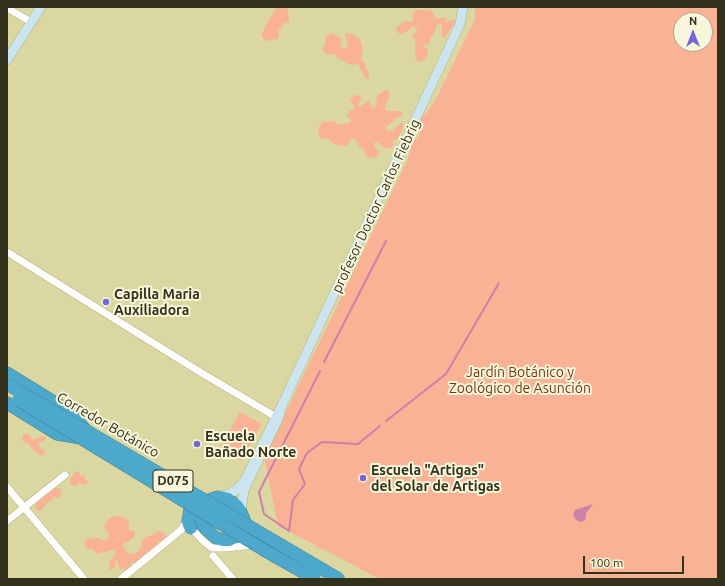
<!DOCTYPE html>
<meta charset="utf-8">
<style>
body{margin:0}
#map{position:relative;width:725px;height:586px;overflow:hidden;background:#dad7a1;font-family:Ubuntu,sans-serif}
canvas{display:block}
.frame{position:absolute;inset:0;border:8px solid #33311c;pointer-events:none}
.north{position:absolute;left:673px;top:12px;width:40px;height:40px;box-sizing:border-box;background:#f8f7dc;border:1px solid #a9a88f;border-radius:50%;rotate:0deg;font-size:11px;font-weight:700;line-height:16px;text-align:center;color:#33311c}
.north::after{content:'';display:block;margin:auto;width:14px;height:18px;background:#7465df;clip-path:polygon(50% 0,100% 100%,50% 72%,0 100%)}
.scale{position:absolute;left:583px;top:556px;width:101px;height:18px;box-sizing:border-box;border:2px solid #33311c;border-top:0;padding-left:5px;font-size:12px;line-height:14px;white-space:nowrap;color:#33311c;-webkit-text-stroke:3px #f8f7dc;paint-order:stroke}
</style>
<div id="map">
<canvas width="725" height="586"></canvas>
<div class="frame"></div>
<div class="north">N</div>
<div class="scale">100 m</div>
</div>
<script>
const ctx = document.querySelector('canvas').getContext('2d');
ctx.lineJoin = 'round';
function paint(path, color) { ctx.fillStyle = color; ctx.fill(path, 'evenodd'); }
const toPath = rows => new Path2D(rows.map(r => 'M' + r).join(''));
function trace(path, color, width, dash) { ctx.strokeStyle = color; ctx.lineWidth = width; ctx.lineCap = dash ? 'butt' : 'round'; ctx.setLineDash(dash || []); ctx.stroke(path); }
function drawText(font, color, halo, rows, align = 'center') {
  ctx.font = font + ' Ubuntu,sans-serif'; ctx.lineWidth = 4; ctx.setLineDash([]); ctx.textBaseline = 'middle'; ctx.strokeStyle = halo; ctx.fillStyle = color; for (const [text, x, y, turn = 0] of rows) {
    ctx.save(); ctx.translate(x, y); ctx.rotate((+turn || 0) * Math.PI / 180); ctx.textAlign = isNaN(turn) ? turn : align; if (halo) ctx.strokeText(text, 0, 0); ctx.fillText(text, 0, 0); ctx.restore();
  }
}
paint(toPath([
 [275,7,290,7,288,10,288,13,289,23,288,24,285,22,284,23,282,28,278,31,279,36,277,39,271,41,265,40,262,37,262,33,268,21,275,11],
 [475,7,718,7,718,579,379,579,325,550,316,547,315,545,278,526,264,457,407,161,413,142,418,137,419,134,419,120,421,117,426,113,437,97,475,19],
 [681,20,705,20,705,44,681,44],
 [416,10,430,10,434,14,436,18,439,19,443,17,446,18,447,23,450,21,455,20,453,25,445,38,443,38,442,37,442,25,440,24,437,25,435,32,431,37,428,45,425,44,424,46,424,47,428,50,428,54,423,61,420,62,417,61,415,56,415,51,416,50,415,45,416,41,412,35,416,32,417,27,412,26,409,30,401,34,398,33,395,29,402,22,412,21,413,18,412,13],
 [332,33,338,37,342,40,340,46,343,49,346,48,348,45,345,35,345,34,352,33,357,38,360,39,363,49,361,60,365,63,366,68,369,74,369,76,368,79,366,79,364,77,363,72,361,70,359,65,356,64,352,65,348,64,344,61,337,58,336,55,332,54,327,55,322,50,322,49,325,44,326,36],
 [386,90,389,92,389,98,385,107,385,110,388,111,400,111,403,113,402,116,394,119,392,123,386,126,385,128,387,130,390,132,393,130,400,123,402,123,403,125,403,128,398,138,393,141,393,146,390,148,384,148,382,147,379,143,375,142,374,145,379,152,379,155,376,157,369,158,365,155,364,150,360,147,356,142,358,141,352,138,351,139,347,145,345,146,336,145,328,139,319,138,318,132,320,125,323,122,334,121,338,124,342,125,345,123,350,123,351,120,347,117,347,115,349,111,352,110,354,107,353,104,350,101,353,95,361,96,361,100,358,104,360,107,361,106,369,100,372,108,374,108,376,106,377,95],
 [240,412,262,424,241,461,219,449],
 [23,434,28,434,31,438,34,440,42,436,46,437,46,439,38,444,40,448,44,450,45,454,43,455,40,455,31,448,30,444,25,443,22,439],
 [79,471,80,475,85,476,85,480,88,481,88,483,85,485,79,483,76,486,71,485,70,482,70,479,73,476,74,473,76,472],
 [55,488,59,488,62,491,60,497,54,497,45,505,42,510,39,511,36,509,35,504,37,500],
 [115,516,119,516,126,518,129,522,129,525,128,529,135,532,135,536,131,540,128,542,125,542,123,545,123,547,130,555,138,552,142,545,142,540,147,536,151,536,157,532,160,531,164,533,168,537,158,545,156,546,151,557,148,562,140,564,132,562,128,569,120,570,117,559,115,561,115,568,110,570,109,567,110,561,115,555,115,551,113,550,97,554,93,549,90,550,85,547,84,543,86,539,93,538,98,538,100,540,103,540,108,539,109,536,109,534,103,526,110,518]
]), '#f9b394');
paint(toPath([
 [593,504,586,513,586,518,584,521,580,522,575,519,573,515,575,510]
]), '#ca81aa');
trace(toPath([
 [324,362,386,241],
 [320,371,259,492,264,514,289,531,293,500,305,484,299,469,307,453,322,442,358,444,380,426],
 [386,421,446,374,499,283]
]), '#ca81aa', 2);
const street = toPath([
 [7,8,31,22],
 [7,252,200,372,276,417],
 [7,487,84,579],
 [7,521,65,475],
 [191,528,203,541,212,548,225,548,254,545],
 [213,556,233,579],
 [121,579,181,530,188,520]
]);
const secondary = toPath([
 [7,60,41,7],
 [283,403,460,24,463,7],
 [218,497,229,494,236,490,245,480,276,417,283,403,278,419,244,490,241,512]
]);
const highway = toPath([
 [7,373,72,413,86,431],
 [7,403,57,434,81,438],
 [242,516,243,524,240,532,236,536,229,540,223,540,216,538,206,529,203,525,201,519,200,513,203,505,209,500,218,497,228,499,232,502,237,506,240,510,246,524,251,529],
 [191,528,189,525,188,521,192,498]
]);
trace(street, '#b4b17c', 8);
trace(secondary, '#b4b17c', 10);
trace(highway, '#447f8e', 13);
trace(street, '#fff', 7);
trace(secondary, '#cae5ef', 9);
trace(highway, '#4da9cb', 12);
const highwayBridge = toPath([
 [7,384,339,579],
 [18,400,264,550,315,579]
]);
trace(highwayBridge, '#447f8e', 13, []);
trace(highwayBridge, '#4da9cb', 12);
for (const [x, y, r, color] of [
 [106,302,4,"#7465df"],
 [197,444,4,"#7465df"],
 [363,478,4,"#7465df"]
]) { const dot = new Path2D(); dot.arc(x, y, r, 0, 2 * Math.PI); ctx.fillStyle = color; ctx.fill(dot); trace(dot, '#f8f7dc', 1.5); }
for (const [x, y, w] of [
 [173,481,40]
]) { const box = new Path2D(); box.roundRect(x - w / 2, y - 11, w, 22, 3); ctx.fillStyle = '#f8f7dc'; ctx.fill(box); trace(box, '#33311c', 1); }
drawText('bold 13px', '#33311c', null, [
 ["D075",173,481]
]);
drawText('14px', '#33311c', '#f8f7dc', [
 ["profesor Doctor Carlos Fiebrig",376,206,-65],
 ["Corredor Botánico",108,425,30]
]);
drawText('bold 14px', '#33311c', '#f8f7dc', [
 ["Capilla Maria",114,294],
 ["Auxiliadora",114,310],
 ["Escuela",205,436],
 ["Bañado Norte",205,452],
 ["Escuela \"Artigas\"",371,470],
 ["del Solar de Artigas",371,486]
], 'left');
drawText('14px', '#7a3610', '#f8f7dc', [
 ["Jardín Botánico y",520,372],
 ["Zoológico de Asunción",520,388]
]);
</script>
